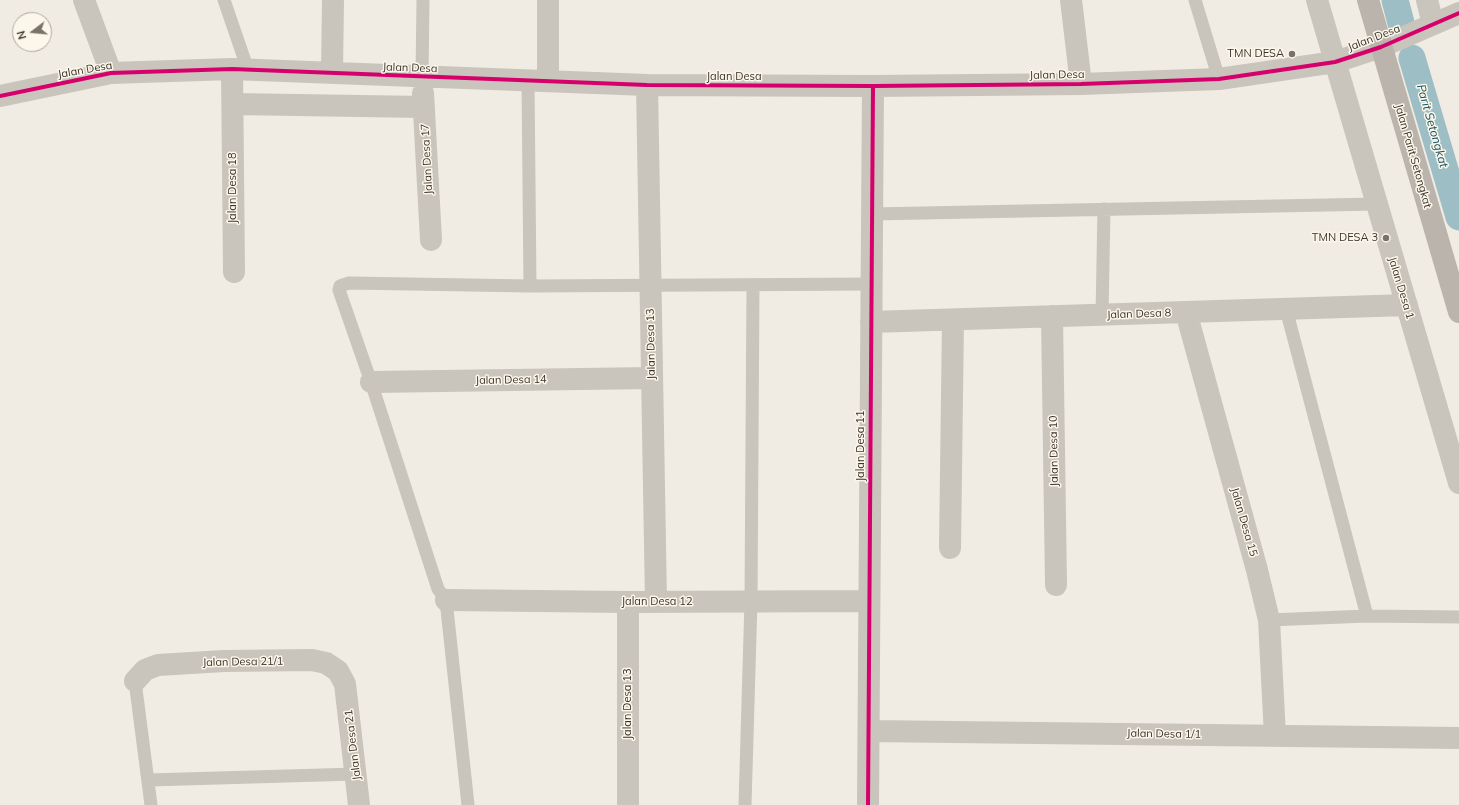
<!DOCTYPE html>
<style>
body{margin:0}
#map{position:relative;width:1459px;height:805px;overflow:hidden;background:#f0ece3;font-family:Mulish,sans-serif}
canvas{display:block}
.north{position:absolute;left:12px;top:12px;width:40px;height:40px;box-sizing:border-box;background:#fcf7eb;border:1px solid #afa89d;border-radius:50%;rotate:254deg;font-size:11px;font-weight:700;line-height:16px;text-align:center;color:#3b3129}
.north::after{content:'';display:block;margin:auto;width:14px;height:18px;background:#7a726a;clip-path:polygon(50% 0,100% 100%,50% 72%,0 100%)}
</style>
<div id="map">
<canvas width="1459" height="805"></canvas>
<div class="north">N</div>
</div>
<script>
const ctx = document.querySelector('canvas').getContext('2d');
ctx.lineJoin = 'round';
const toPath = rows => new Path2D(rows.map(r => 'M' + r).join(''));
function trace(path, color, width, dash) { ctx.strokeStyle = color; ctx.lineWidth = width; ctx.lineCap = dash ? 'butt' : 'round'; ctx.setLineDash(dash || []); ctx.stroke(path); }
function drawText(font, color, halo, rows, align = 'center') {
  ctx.font = font + ' Mulish,sans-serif'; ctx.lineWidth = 3; ctx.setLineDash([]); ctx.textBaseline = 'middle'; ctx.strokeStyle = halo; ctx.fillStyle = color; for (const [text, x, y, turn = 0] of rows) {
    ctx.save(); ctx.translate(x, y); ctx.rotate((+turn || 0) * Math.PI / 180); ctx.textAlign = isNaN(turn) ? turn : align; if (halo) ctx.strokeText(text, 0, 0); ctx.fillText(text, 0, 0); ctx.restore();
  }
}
trace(toPath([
 [1395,0,1401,23],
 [1412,58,1459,217]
]), '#9dbec4', 27);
trace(toPath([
 [224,0,248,70],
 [1195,0,1219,79],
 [422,77,423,0],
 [528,80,530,286],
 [872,214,1377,204],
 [1286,309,1367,616],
 [1102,315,1104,209],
 [1269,620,1367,616,1459,617],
 [135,681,151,805],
 [149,780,356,774],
 [468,805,446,600,438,589,371,382,339,290,340,286,349,283,530,286,871,284],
 [745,805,751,601,753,285]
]), '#c9c4bc', 13);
trace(toPath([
 [84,0,111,73],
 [548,0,548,81],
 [1071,0,1081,84],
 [1317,0,1459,483],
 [1427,0,1433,24],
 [232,69,234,272],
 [332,73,333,0],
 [647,85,656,602],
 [423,93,431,240],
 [0,96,111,73,232,69,647,85,873,86,1081,84,1219,79,1335,62,1381,47,1459,13],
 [233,104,424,107],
 [1186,312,1257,570,1269,620,1275,736],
 [1052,316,1056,585],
 [871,322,1407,305],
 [371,382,652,378],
 [950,548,953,320],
 [446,600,628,602,869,601],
 [628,602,628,805],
 [135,681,145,670,158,665,224,661,312,660,326,663,338,671,345,684,359,805],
 [869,731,1459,738],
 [868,805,873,86]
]), '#c9c4bc', 22);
trace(toPath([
 [1368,0,1459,312]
]), '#bab4ac', 22);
trace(toPath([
 [0,96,111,73,232,69,647,85,873,86,1081,84,1219,79,1335,62,1381,47,1459,13],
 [868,805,873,86]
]), '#d6006c', 4);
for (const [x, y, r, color] of [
 [1292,54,4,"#7a726a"],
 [1386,238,4,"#7a726a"]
]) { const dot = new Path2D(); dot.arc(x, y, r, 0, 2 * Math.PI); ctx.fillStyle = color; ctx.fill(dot); trace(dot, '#fcf7eb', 1.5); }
drawText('11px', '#3b3129', '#fcf7eb', [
 ["Jalan Desa",1374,38,-21],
 ["Jalan Desa",410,68,2],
 ["Jalan Desa",85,70,-10],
 ["Jalan Desa",1057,75,-1],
 ["Jalan Desa",734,77],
 ["Jalan Parit Setongkat",1413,156,74],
 ["Jalan Desa 17",427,159,-93],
 ["Jalan Desa 18",233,188,-90],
 ["Jalan Desa 1",1401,288,73],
 ["Jalan Desa 8",1139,314,-2],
 ["Jalan Desa 13",651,344,-91],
 ["Jalan Desa 14",511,380,-1],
 ["Jalan Desa 11",861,446,-90],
 ["Jalan Desa 10",1054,451,-91],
 ["Jalan Desa 15",1244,522,74],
 ["Jalan Desa 12",657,602],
 ["Jalan Desa 21/1",243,662,-1],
 ["Jalan Desa 13",628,704,-90],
 ["Jalan Desa 1/1",1164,734,1],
 ["Jalan Desa 21",353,745,-97]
]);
drawText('11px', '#3b3129', '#fcf7eb', [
 ["TMN DESA",1284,54],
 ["TMN DESA 3",1378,238]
], 'right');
drawText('italic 12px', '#195262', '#fcf7eb', [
 ["Parit Setongkat",1432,126,74]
]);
</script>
